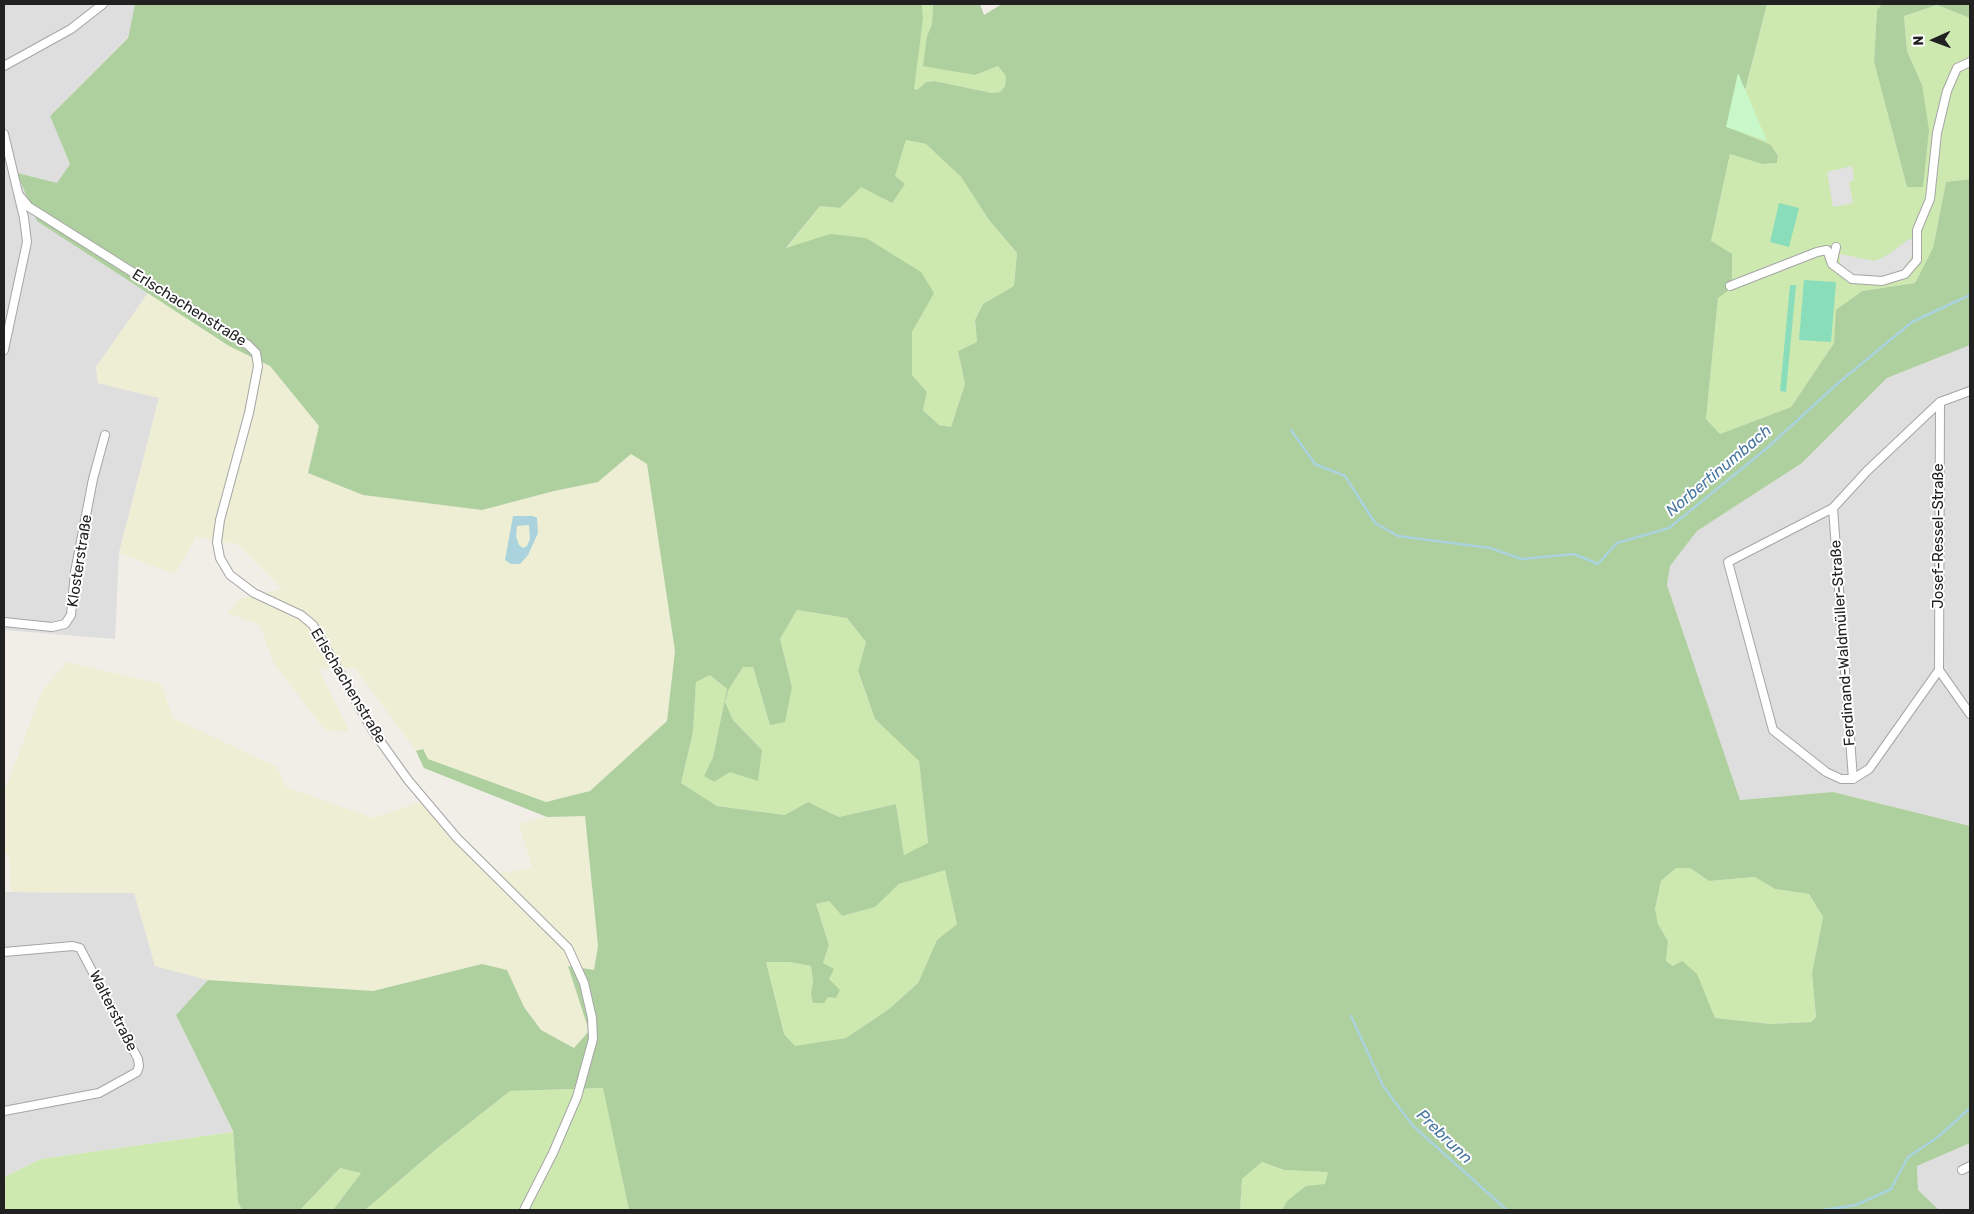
<!DOCTYPE html>
<meta charset="utf-8">
<style>
body{margin:0}
#map{position:relative;width:1974px;height:1214px;overflow:hidden;background:#f1eee8;font-family:Rubik,sans-serif}
canvas{display:block}
.frame{position:absolute;inset:0;border:5px solid #212121;pointer-events:none}
.north{position:absolute;left:1909px;top:15px;width:50px;height:50px;-webkit-text-stroke:4px #fff;paint-order:stroke;rotate:268deg;font-size:14px;font-weight:700;line-height:20px;text-align:center;color:#212121}
.north::after{content:'';display:block;margin:auto;width:18px;height:22px;background:#212121;clip-path:polygon(50% 0,100% 100%,50% 72%,0 100%)}
</style>
<div id="map">
<canvas width="1974" height="1214"></canvas>
<div class="frame"></div>
<div class="north">N</div>
</div>
<script>
const ctx = document.querySelector('canvas').getContext('2d');
ctx.lineJoin = 'round';
function paint(path, color) { ctx.fillStyle = color; ctx.fill(path, 'evenodd'); }
const toPath = rows => new Path2D(rows.map(r => 'M' + r).join(''));
function trace(path, color, width, dash) { ctx.strokeStyle = color; ctx.lineWidth = width; ctx.lineCap = dash ? 'butt' : 'round'; ctx.setLineDash(dash || []); ctx.stroke(path); }
function drawText(font, color, halo, rows, align = 'center') {
  ctx.font = font + ' Rubik,sans-serif'; ctx.lineWidth = 4; ctx.setLineDash([]); ctx.textBaseline = 'middle'; ctx.strokeStyle = halo; ctx.fillStyle = color; for (const [text, x, y, turn = 0] of rows) {
    ctx.save(); ctx.translate(x, y); ctx.rotate((+turn || 0) * Math.PI / 180); ctx.textAlign = isNaN(turn) ? turn : align; if (halo) ctx.strokeText(text, 0, 0); ctx.fillText(text, 0, 0); ctx.restore();
  }
}
paint(toPath([
 [4,4,135,4,128,37,50,116,70,164,57,184,18,174,38,221,148,293,96,367,98,383,159,398,119,553,115,639,4,630],
 [1970,345,1970,826,1833,792,1740,800,1667,585,1670,566,1697,531,1802,463,1887,378],
 [4,892,135,893,155,966,208,980,176,1015,233,1132,41,1159,4,1177],
 [1970,1143,1970,1210,1939,1210,1918,1190,1917,1166]
]), '#dfdede');
paint(toPath([
 [148,293,229,346,270,366,319,426,308,473,363,495,482,510,554,491,598,482,631,454,647,464,675,651,667,721,590,791,546,802,428,759,423,749,416,751,355,668,318,668,350,732,325,730,274,664,260,625,227,613,240,599,282,589,237,544,196,537,175,574,119,553,159,398,98,383,96,367],
 [67,662,161,684,173,718,277,767,286,787,373,818,426,800,492,874,532,868,519,824,547,817,585,816,598,946,595,971,568,966,589,1031,575,1048,541,1030,524,1007,507,970,483,964,373,991,208,980,155,966,134,893,11,892,9,855,4,852,4,793,42,691]
]), '#edeed4');
paint(toPath([
 [922,4,933,4,932,24,927,36,975,75,998,66,1006,76,1005,86,1000,92,992,93,933,81,926,82,917,90,913,89,923,19],
 [1767,4,1882,4,1877,10,1874,62,1907,187,1922,85,1907,51,1904,16,1937,5,1970,18,1970,179,1946,182,1933,248,1915,283,1862,291,1837,310,1834,343,1791,407,1720,434,1706,419,1718,298,1711,241,1730,154,1762,164,1777,163,1778,156,1771,145,1735,131],
 [906,140,926,144,961,177,989,220,1017,253,1014,286,983,304,975,320,977,342,958,351,965,384,951,427,939,425,923,410,927,392,912,375,912,332,933,293,786,249,820,206,840,208,861,186,892,203,895,176],
 [797,610,847,618,866,642,858,672,875,719,919,760,928,844,904,855,896,804,839,817,808,802,785,815,717,806,681,783,693,732,696,681,710,675,727,689,713,757,704,776,714,782,762,750,733,720,725,702,729,689,743,667,753,667,770,725,792,687,780,639],
 [1676,868,1690,868,1709,881,1755,877,1775,889,1809,894,1823,917,1812,973,1816,1017,1811,1022,1771,1024,1715,1018,1696,974,1673,966,1666,961,1668,941,1658,924,1655,909,1661,881],
 [945,869,957,924,937,940,918,983,889,1009,846,1038,795,1047,784,1034,766,962,789,962,811,966,813,982,811,993,829,979,823,963,829,945,816,904,829,901,842,916,874,907,899,884],
 [604,1088,629,1210,365,1210,434,1151,510,1091],
 [233,1132,238,1202,242,1210,4,1210,4,1177,41,1159],
 [1262,1162,1284,1170,1328,1172,1325,1184,1287,1201,1282,1210,1240,1210,1242,1179],
 [340,1168,361,1173,333,1210,300,1210]
]), '#cde9b0');
paint(toPath([
 [135,4,922,4,923,19,914,89,917,90,926,82,934,81,992,93,1000,92,1005,86,1006,76,998,66,975,75,923,66,927,36,932,24,933,4,980,4,984,15,1002,4,1767,4,1735,130,1771,145,1778,156,1777,163,1762,164,1730,154,1711,241,1732,254,1732,288,1718,298,1706,419,1720,434,1791,407,1834,343,1836,310,1862,291,1915,283,1933,248,1946,182,1970,179,1970,345,1887,378,1802,463,1697,531,1670,566,1667,585,1740,800,1833,792,1970,826,1970,1143,1917,1166,1918,1190,1939,1210,1282,1210,1287,1201,1306,1186,1325,1184,1328,1172,1284,1170,1262,1162,1242,1179,1240,1210,629,1210,603,1088,510,1091,434,1151,365,1210,333,1210,361,1173,340,1168,300,1210,242,1210,238,1202,233,1131,176,1015,208,980,373,991,482,964,507,970,524,1007,541,1030,574,1048,589,1031,568,966,594,970,598,946,585,816,547,817,424,768,416,751,423,749,428,759,546,802,590,791,667,721,675,651,647,464,631,454,598,482,554,491,482,510,363,495,308,473,319,426,270,366,229,346,37,221,17,173,57,183,70,164,50,116,128,38],
 [906,140,926,144,961,177,989,220,1017,253,1014,286,983,304,975,320,977,342,958,351,965,384,951,427,939,425,923,410,927,392,912,375,912,332,934,293,921,272,866,238,830,234,786,248,820,206,840,208,861,187,892,203,905,184,895,176],
 [797,610,847,618,866,642,858,671,875,719,919,761,928,843,904,855,896,804,839,817,808,802,785,815,717,806,681,783,693,732,696,682,710,675,727,689,713,757,704,776,714,782,730,772,758,781,762,750,733,720,725,702,729,689,743,667,753,667,770,725,785,722,792,687,780,639],
 [1676,868,1690,868,1709,881,1755,877,1775,889,1809,894,1823,917,1812,973,1816,1017,1811,1022,1771,1024,1715,1018,1697,974,1682,961,1673,966,1666,961,1668,941,1658,924,1655,909,1661,881],
 [945,870,957,924,937,940,918,983,889,1009,846,1038,795,1046,784,1034,766,962,789,962,811,966,813,982,811,993,813,1003,824,1003,828,997,836,998,840,990,829,979,834,969,823,963,829,945,816,904,829,901,842,916,875,907,899,884],
 [1882,4,1970,4,1970,18,1937,5,1904,16,1907,51,1922,85,1929,130,1923,187,1907,187,1874,62,1877,10]
]), '#aecf9e');
paint(toPath([
 [1738,73,1767,141,1726,127]
]), '#c8f8ca');
paint(toPath([
 [1779,203,1799,208,1789,247,1770,242],
 [1804,280,1836,282,1831,342,1799,340],
 [1790,285,1796,285,1786,392,1780,391]
]), '#89ddba');
paint(toPath([
 [1852,166,1854,180,1849,182,1853,203,1833,207,1827,172],
 [1909,239,1915,239,1914,253,1903,270,1886,277,1857,277,1840,266,1840,254,1875,261,1889,254]
]), '#e1e1e1');
paint(toPath([
 [513,516,533,516,537,518,538,533,528,555,520,564,511,564,505,560],
 [529,525,530,539,527,546,523,548,519,545,516,536,517,526]
]), '#aad3dd');
trace(toPath([
 [1291,430,1315,464,1345,476,1375,523,1398,536,1490,548,1522,559,1574,554,1598,564,1617,543,1669,528,1766,449,1837,384,1912,322,1970,295],
 [1351,1016,1383,1086,1413,1126,1507,1210],
 [1823,1210,1856,1205,1891,1189,1908,1157,1938,1137,1970,1108]
]), '#aad3dd', 2.5);
const street = toPath([
 [4,66,71,29,103,4],
 [4,134,24,218,27,242,4,350],
 [19,195,29,207,248,345,256,353,258,366,249,413,220,520,217,542,220,558,230,575,254,593,301,615,313,625,373,731,408,780,457,838,568,948,584,983,592,1018,593,1039,577,1097,553,1153,524,1210],
 [1836,247,1832,264,1852,279,1882,281,1905,274,1917,260,1917,230,1930,199,1937,133,1947,91,1957,68,1970,62],
 [1730,286,1817,252,1827,250,1832,264],
 [1970,391,1940,402,1867,471,1833,508,1728,562,1773,730,1826,772,1841,779,1853,779,1869,769,1939,670,1970,714],
 [1833,508,1853,779],
 [4,622,52,627,65,624,71,615,75,572,93,479,105,435],
 [1939,670,1940,402],
 [4,952,73,946,80,948,138,1059,139,1066,137,1072,99,1093,4,1111],
 [1962,1170,1970,1166]
]);
trace(street, '#a5a5a5', 10);
trace(street, '#fff', 8);
drawText('15px', '#212121', '#fff', [
 ["Erlschachenstraße",189,308,32],
 ["Josef-Ressel-Straße",1939,536,-90],
 ["Klosterstraße",80,561,-81],
 ["Ferdinand-Waldmüller-Straße",1843,643,-94],
 ["Erlschachenstraße",348,686,59],
 ["Walterstraße",113,1011,63]
]);
drawText('italic 16px', '#49779e', '#fff', [
 ["Norbertinumbach",1719,471,-40],
 ["Prebrunn",1444,1137,44]
]);
</script>
